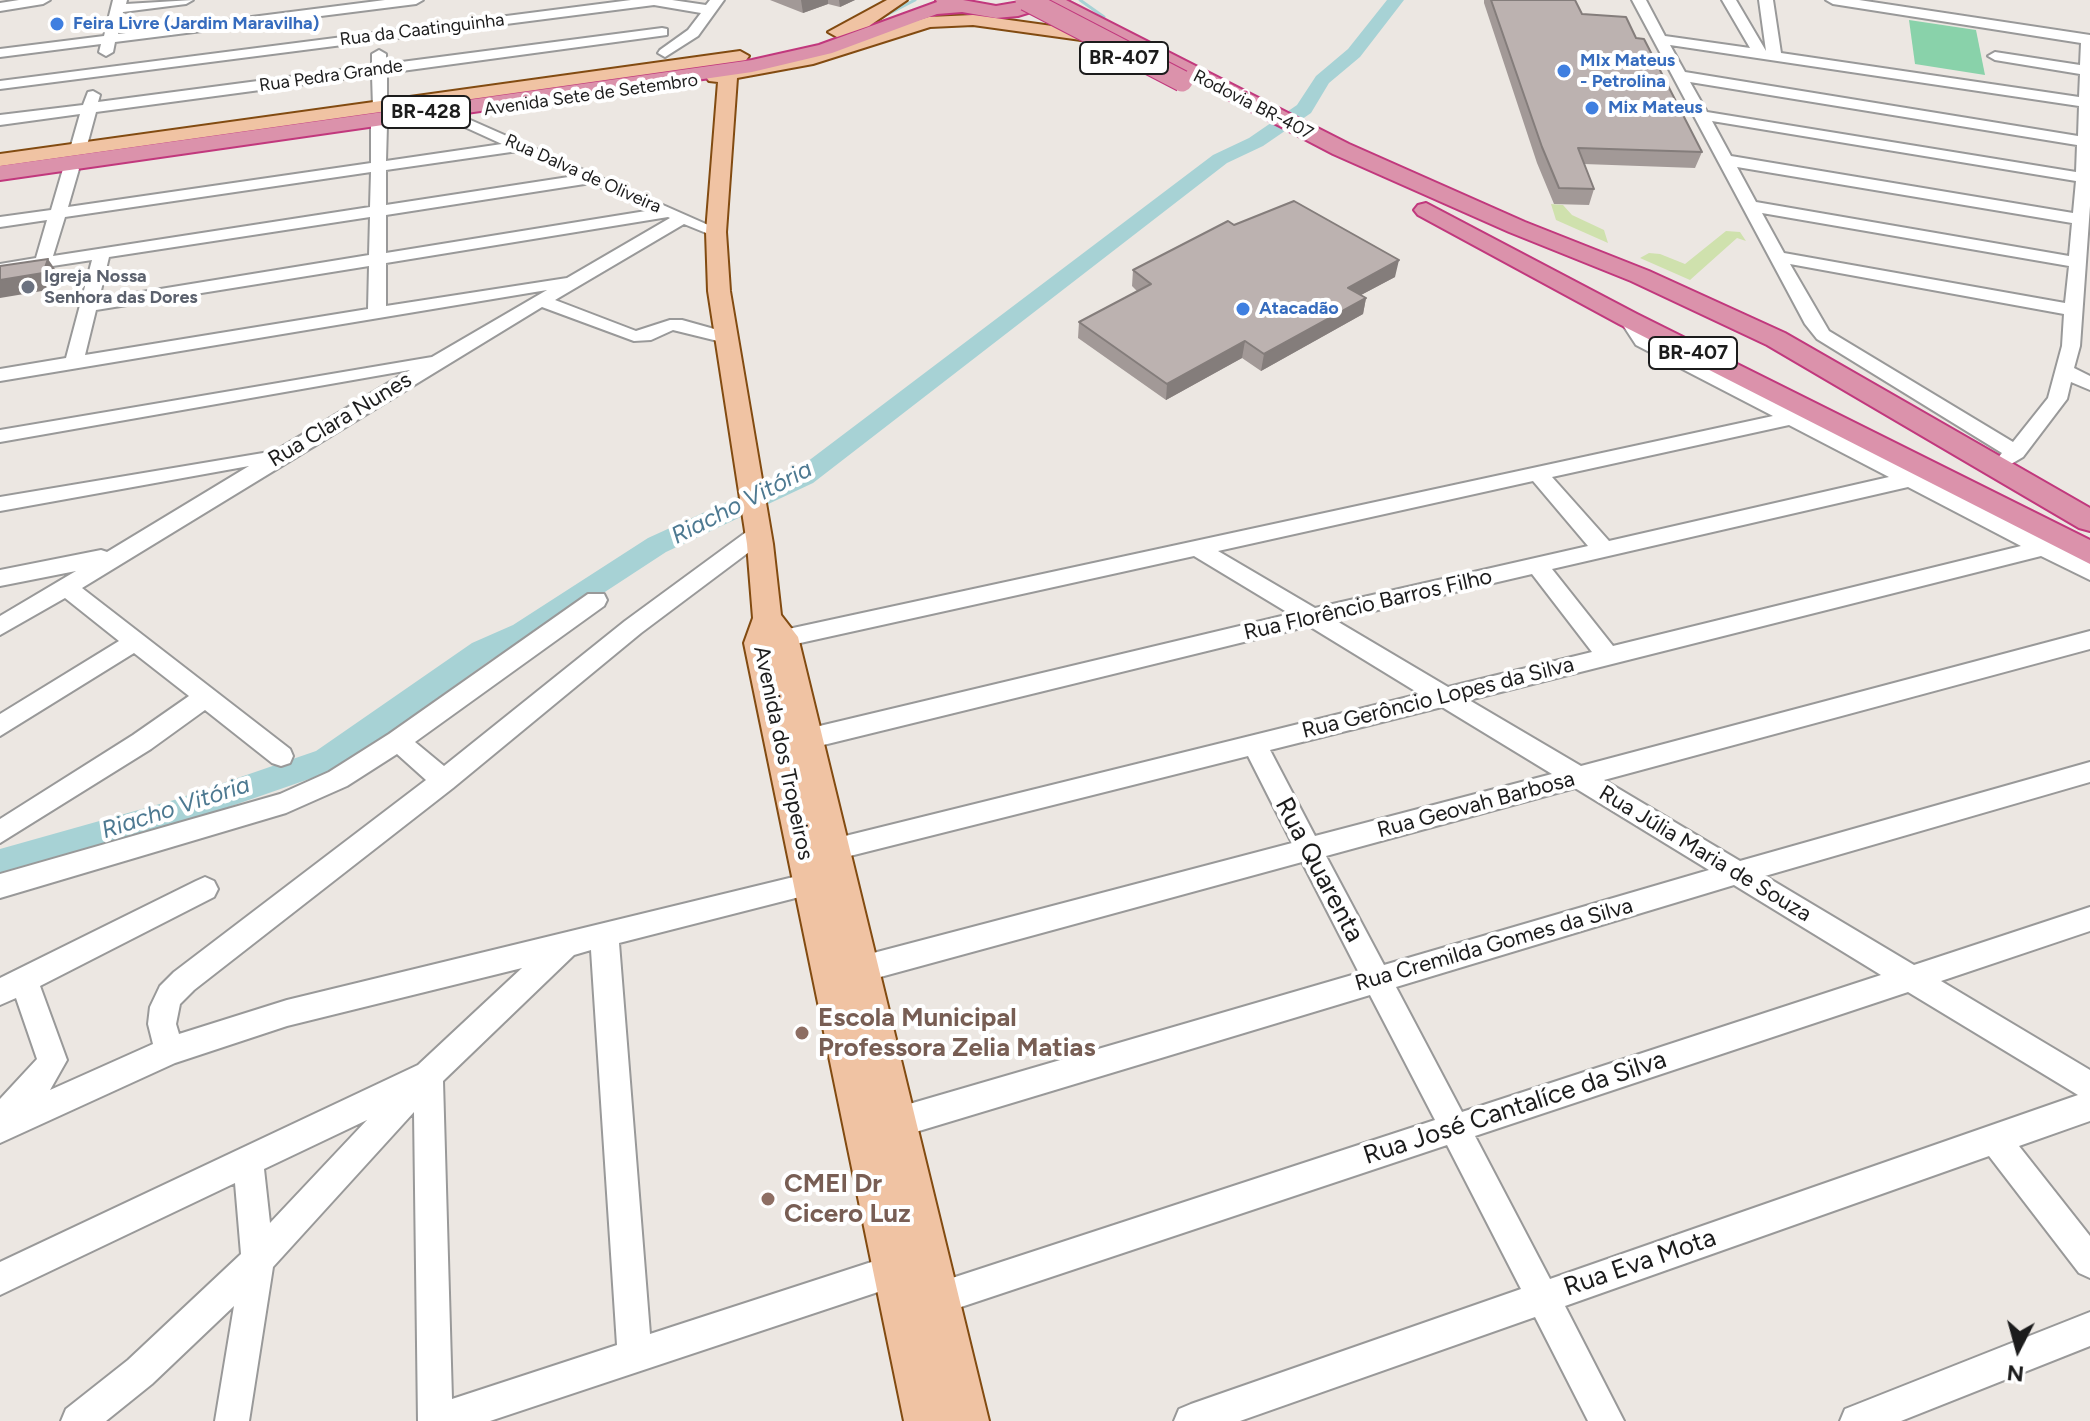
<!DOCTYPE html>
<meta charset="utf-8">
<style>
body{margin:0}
#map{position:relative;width:2090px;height:1421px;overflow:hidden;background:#ece7e2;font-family:Figtree,sans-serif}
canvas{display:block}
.north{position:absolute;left:1978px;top:1309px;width:80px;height:80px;-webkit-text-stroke:6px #fff;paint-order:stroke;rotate:186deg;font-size:22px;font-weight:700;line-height:32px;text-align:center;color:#1c1c1c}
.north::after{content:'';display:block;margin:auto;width:28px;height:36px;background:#1c1c1c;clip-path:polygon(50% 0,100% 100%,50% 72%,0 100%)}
</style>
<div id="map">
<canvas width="2090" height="1421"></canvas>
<div class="north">N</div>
</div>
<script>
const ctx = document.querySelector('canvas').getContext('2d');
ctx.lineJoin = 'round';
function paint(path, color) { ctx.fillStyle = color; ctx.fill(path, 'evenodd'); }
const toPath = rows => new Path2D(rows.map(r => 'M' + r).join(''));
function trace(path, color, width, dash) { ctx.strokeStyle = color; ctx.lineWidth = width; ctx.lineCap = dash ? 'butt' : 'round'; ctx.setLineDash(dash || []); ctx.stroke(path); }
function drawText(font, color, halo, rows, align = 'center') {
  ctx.font = font + ' Figtree,sans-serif'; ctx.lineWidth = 8; ctx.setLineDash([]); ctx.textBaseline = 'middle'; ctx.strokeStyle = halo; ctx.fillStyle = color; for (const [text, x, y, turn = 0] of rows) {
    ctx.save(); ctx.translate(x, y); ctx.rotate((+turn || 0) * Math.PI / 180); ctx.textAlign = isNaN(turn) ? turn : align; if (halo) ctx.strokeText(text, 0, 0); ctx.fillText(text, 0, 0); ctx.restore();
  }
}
paint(toPath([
 [1551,204,1563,205,1572,215,1604,230,1608,243,1556,220],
 [1726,231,1740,232,1746,241,1737,238,1690,280,1640,258,1649,253,1660,254,1685,264]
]), '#cfe1ad');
paint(toPath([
 [1909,20,1976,30,1985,75,1915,64]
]), '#89d2aa');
trace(toPath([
 [1080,0,1104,17],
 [926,17,985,16,1059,28],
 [873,22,915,0]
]), '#a7d2d5', 3);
paint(toPath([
 [1387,0,1404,0,1360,57,1329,83,1311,113,1263,146,1227,163,813,483,666,552,533,639,492,659,338,769,174,826,0,877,0,849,174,800,316,751,472,643,513,625,648,538,795,471,1213,155,1249,138,1297,105,1316,76,1348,49,1387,0]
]), '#a7d2d5');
const minor = toPath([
 [19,0,50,0,43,4,0,11,0,3,19,0],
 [113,0,127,0,126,4,193,0,186,4,123,12,118,34,385,0,423,0,416,4,115,42,113,52,106,56,99,52,101,44,0,57,0,49,104,36,113,0],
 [631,0,672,0,706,5,710,0,724,0,698,36,665,57,658,53,660,50,688,30,701,13,654,5,0,89,0,81,631,0],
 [1632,0,1646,0,1665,36,1750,48,1722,0,1736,0,1766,51,1759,0,1773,0,1781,53,2079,97,2080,74,1995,60,1988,56,1995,52,2080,65,2081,43,1833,4,1826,0,1859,0,2090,35,2090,206,2080,346,2074,368,2090,376,2090,390,2071,382,2067,399,2023,457,2006,467,1996,460,2002,453,1817,339,1805,324,1632,0],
 [1670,45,2079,106,2078,136,1685,72,1670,45],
 [1690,82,2077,145,2076,172,1707,112,1690,82],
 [1712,121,2076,181,2073,213,1731,156,1712,121],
 [1737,167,2072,223,2069,256,1756,202,1737,167],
 [1762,213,2069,266,2065,303,1784,253,1762,213],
 [1790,264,2064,314,2062,346,2048,398,2013,442,1829,331,1790,264],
 [662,28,667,29,667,35,387,73,387,107,380,111,373,107,372,75,96,112,86,149,78,154,70,149,80,114,0,125,0,115,83,105,88,92,93,91,100,95,98,102,372,66,372,54,379,50,386,54,386,64,662,28],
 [450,111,724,232,716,237,684,224,555,300,636,331,670,320,682,320,732,334,735,338,726,343,673,330,651,340,634,341,542,307,82,588,290,749,293,756,290,763,281,766,272,763,205,710,151,749,0,843,0,819,133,735,189,696,134,653,0,736,0,714,119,641,65,598,0,635,0,616,76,571,0,586,0,570,101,550,107,552,249,466,0,511,0,497,275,451,410,370,0,442,0,430,432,357,547,290,0,381,0,369,66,358,92,260,0,274,0,264,36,258,47,220,0,227,0,217,51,210,63,169,71,164,79,169,68,207,371,163,371,125,379,120,387,125,386,161,502,144,445,118,443,115,450,111],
 [518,151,575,176,386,205,386,170,518,151],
 [371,172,370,207,53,256,65,217,371,172],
 [591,183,652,210,386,253,386,215,591,183],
 [370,217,369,255,99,299,109,257,370,217],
 [668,217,670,218,567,278,386,306,386,263,668,217],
 [369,266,368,309,85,355,96,310,369,266],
 [1628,314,1634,315,1649,337,1911,471,1927,465,1934,467,1937,472,1928,480,2090,563,2090,580,2041,556,1469,700,1581,766,2090,631,2090,649,1604,780,1740,861,2090,762,2090,782,1765,876,1914,965,2090,907,2090,931,1941,981,2090,1070,2090,1121,2019,1146,2090,1236,2090,1278,2079,1273,1989,1156,1565,1306,1624,1421,1588,1421,1535,1317,1240,1421,1174,1421,1179,1409,1191,1404,1521,1289,1447,1145,940,1314,928,1310,924,1298,928,1286,940,1282,1435,1120,1370,995,899,1137,888,1132,884,1122,888,1112,899,1107,1359,973,1302,862,862,982,852,978,848,969,852,960,862,956,1292,843,1248,756,834,860,825,857,821,849,825,841,1420,694,1309,626,807,749,798,746,795,739,798,732,807,729,1290,614,1194,556,764,651,756,648,753,642,756,636,1773,416,1636,345,1619,319,1628,314],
 [1789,425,1889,477,1609,541,1552,477,1789,425],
 [1533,481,1588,546,1315,608,1218,551,1533,481],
 [1908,487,2021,546,1613,646,1552,569,1908,487],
 [1532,574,1592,652,1448,687,1335,620,1532,574],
 [1442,707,1552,774,1315,836,1270,750,1442,707],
 [1575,788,1709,870,1384,965,1326,856,1575,788],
 [1734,885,1881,975,1462,1112,1396,987,1734,885],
 [1908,992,2078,1095,1550,1279,1475,1136,1908,992],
 [757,528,765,530,768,535,765,540,641,633,453,788,194,990,180,1004,176,1024,179,1034,287,1000,810,873,819,876,823,884,819,892,619,943,650,1334,893,1255,905,1259,909,1271,905,1283,490,1421,418,1421,414,1112,273,1267,249,1421,215,1421,234,1306,152,1384,106,1421,61,1421,66,1409,128,1360,241,1254,235,1183,0,1295,0,1262,418,1065,522,968,287,1026,175,1063,0,1143,0,1099,37,1059,16,998,0,1005,0,978,196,881,205,877,214,881,218,889,214,897,40,986,67,1060,50,1090,153,1044,148,1024,150,1007,160,986,174,972,426,780,397,754,347,786,286,813,0,898,0,874,280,794,329,772,389,734,588,594,604,594,607,600,604,606,415,742,444,766,625,621,749,530,757,528],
 [591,950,617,1345,452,1399,443,1081,574,955,591,950],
 [367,1120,270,1223,264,1169,367,1120],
 [2090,1312,2090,1346,1901,1421,1840,1421,1845,1409,2090,1312]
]);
const major = toPath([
 [887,0,907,0,869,26,837,37,828,32,887,0],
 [973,15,1081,30,1090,35,1081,40,973,25,930,27,813,64,737,78,726,232,730,291,773,544,781,615,798,637,989,1421,904,1421,744,643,753,618,747,544,708,291,706,232,718,82,709,81,706,77,715,72,804,55,929,17,973,15],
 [740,51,749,56,746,60,0,166,0,154,740,51]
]);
const highway = toPath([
 [936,0,963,0,996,6,1031,0,1066,0,1349,144,1525,222,1649,271,1785,333,2090,508,2090,531,2079,528,1767,345,1631,281,1509,232,1333,154,1050,6,1018,16,996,18,962,12,937,14,832,53,752,72,0,180,0,166,752,60,819,45,937,2,936,0],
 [1426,203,1637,314,2090,540,2090,564,1619,324,1418,215,1414,210,1418,205,1426,203]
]);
trace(minor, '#999', 4);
trace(major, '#824b11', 4);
trace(highway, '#c1387d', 4);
paint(minor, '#fff');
paint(major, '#f0c3a3');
paint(highway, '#db92ab');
const highwayBridge = toPath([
 [1026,0,1182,81]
]);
trace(highwayBridge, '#c1387d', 23, []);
trace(highwayBridge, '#db92ab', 21);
paint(toPath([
 [770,0,855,0,840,7,828,4,803,13],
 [1484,0,1575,0,1582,14,1636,38,1702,152,1695,168,1584,164,1594,189,1589,205,1554,204,1537,163,1484,3],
 [1234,225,1395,277,1361,295,1366,298,1363,314,1261,371,1242,358,1166,400,1078,338,1079,322,1137,291,1132,286,1133,270]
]), '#a29997');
paint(toPath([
 [801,0,828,0,828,4,803,13],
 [839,0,855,0,840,7],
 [48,259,59,275,54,289,0,298,0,280],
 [1399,260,1395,277,1344,304,1348,288],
 [1366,298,1363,314,1261,371,1264,354],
 [1245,341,1242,358,1166,400,1167,384]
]), '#847d7b');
const building = toPath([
 [1491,0,1575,0,1582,14,1626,17,1636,38,1644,39,1702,152,1578,148,1594,189,1559,188,1542,147,1491,0],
 [1294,201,1399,260,1348,288,1366,298,1264,354,1245,341,1167,384,1079,322,1151,284,1133,270,1228,221,1234,225,1294,201],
 [48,259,43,273,0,280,0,266,48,259]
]);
paint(building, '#bcb2b0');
trace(building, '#847d7b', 2);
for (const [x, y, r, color] of [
 [57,24,8,"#3f7fe0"],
 [1564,71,8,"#3f7fe0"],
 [1592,108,8,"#3f7fe0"],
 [28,287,8,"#6b7280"],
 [1243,309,8,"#3f7fe0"],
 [802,1033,8,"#8d6e63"],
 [768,1199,8,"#8d6e63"]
]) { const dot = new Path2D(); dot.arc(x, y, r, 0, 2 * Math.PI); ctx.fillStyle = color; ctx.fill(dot); trace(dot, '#fff', 3); }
drawText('bold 18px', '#366cbe', '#fff', [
 ["Feira Livre (Jardim Maravilha)",73,24],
 ["MIx Mateus",1580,61],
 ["- Petrolina",1580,82],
 ["Mix Mateus",1608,108],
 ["Atacadão",1259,309]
], 'left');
drawText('18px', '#1c1c1c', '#fff', [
 ["Rua da Caatinguinha",422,30,-7],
 ["Rua Pedra Grande",331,76,-8],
 ["Avenida Sete de Setembro",591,95,-8],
 ["Rodovia BR-407",1253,105,27],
 ["Rua Dalva de Oliveira",583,174,24]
]);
drawText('bold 18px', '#5b616d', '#fff', [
 ["Igreja Nossa",44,277],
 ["Senhora das Dores",44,298]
], 'left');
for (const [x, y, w] of [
 [1124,58,88],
 [426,112,88],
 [1693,353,88]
]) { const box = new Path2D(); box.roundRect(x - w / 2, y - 16, w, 32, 6); ctx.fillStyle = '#fff'; ctx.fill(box); trace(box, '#1c1c1c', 2); }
drawText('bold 20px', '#1c1c1c', null, [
 ["BR-407",1124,58],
 ["BR-428",426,112],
 ["BR-407",1693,353]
]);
drawText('22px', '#1c1c1c', '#fff', [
 ["Rua Clara Nunes",340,420,-31],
 ["Rua Florêncio Barros Filho",1368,605,-13],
 ["Rua Gerôncio Lopes da Silva",1438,698,-14],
 ["Avenida dos Tropeiros",783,753,78],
 ["Rua Geovah Barbosa",1476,805,-15],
 ["Rua Júlia Maria de Souza",1705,854,31],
 ["Rua Cremilda Gomes da Silva",1494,945,-16]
]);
drawText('italic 24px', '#4d7991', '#fff', [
 ["Riacho Vitória",742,503,-27],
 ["Riacho Vitória",176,808,-18]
]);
drawText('26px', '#1c1c1c', '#fff', [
 ["Rua Quarenta",1319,870,62],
 ["Rua José Cantalíce da Silva",1515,1108,-18],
 ["Rua Eva Mota",1640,1263,-19]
]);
drawText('bold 26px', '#785e54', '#fff', [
 ["Escola Municipal",818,1018],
 ["Professora Zelia Matias",818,1048],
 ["CMEI Dr",784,1184],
 ["Cicero Luz",784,1214]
], 'left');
</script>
